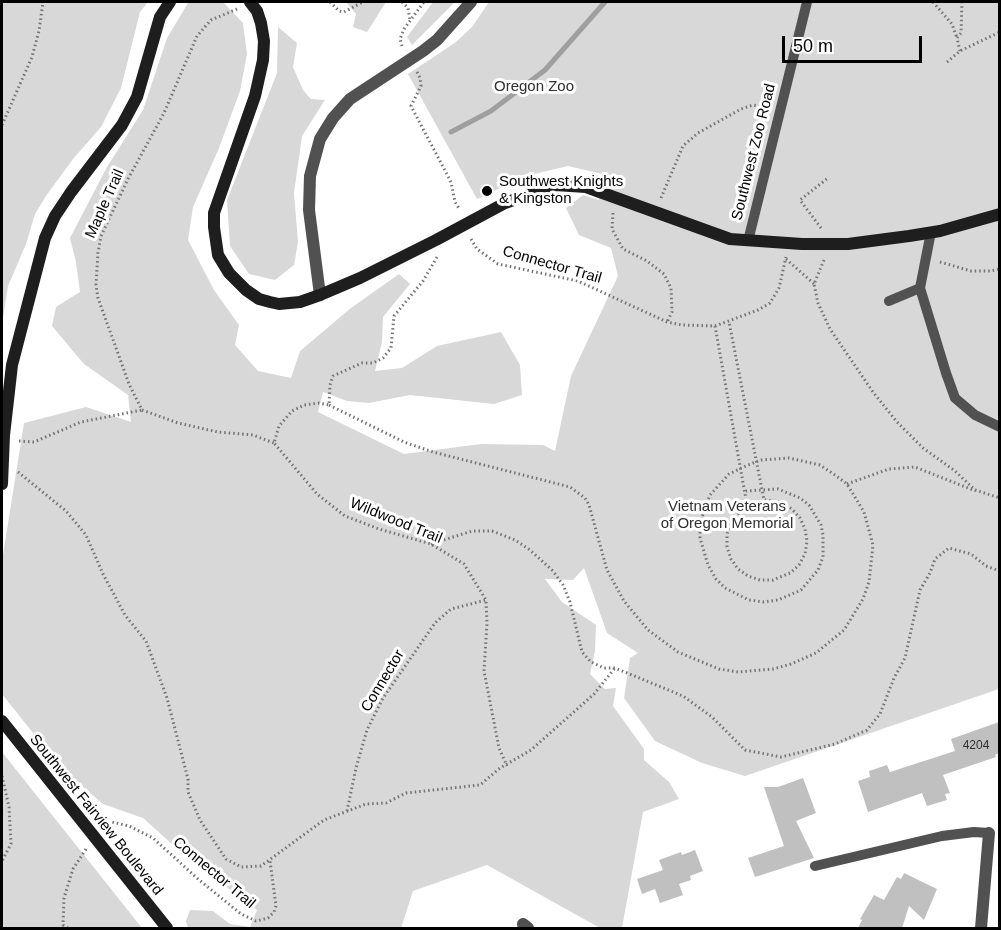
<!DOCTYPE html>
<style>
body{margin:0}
#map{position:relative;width:1001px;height:930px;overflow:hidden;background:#fff;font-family:Arial,sans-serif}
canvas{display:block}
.frame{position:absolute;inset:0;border:3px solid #000;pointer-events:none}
.scale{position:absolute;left:782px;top:36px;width:140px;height:27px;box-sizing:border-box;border:3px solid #000;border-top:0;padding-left:8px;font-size:18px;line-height:21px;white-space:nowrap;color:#000;-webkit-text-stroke:4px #fff;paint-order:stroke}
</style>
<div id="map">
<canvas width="1001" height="930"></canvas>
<div class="frame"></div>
<div class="scale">50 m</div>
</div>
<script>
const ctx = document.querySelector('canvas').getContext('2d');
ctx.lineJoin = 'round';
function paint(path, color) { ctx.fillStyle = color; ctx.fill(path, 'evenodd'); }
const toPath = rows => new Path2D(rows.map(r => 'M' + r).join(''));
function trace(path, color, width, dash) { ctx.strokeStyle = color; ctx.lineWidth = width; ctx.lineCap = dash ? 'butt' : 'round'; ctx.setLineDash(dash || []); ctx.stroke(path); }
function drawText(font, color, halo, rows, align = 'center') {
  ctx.font = font + ' Arial,sans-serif'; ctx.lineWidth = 6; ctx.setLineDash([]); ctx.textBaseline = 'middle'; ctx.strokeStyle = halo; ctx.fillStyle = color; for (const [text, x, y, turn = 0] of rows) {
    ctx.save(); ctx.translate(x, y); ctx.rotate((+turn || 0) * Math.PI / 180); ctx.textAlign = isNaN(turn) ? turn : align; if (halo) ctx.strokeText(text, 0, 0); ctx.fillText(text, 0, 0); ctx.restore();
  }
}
paint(toPath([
 [2,2,148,2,140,12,121,88,101,127,73,159,46,196,35,214,26,244,8,286,2,324],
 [346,2,386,2,367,32,353,27,356,14],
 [433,2,455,2,412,45,407,37],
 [489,2,999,2,999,689,745,776,702,763,655,741,624,698,630,658,638,653,607,633,584,568,573,580,545,579,562,602,596,625,595,651,590,674,605,689,616,688,613,706,644,749,644,760,669,782,679,799,643,812,622,928,600,928,487,865,413,891,401,928,188,928,186,921,190,910,213,911,230,924,250,927,257,910,183,854,143,818,103,804,60,767,2,694,2,561,24,423,86,407,131,422,128,395,84,364,52,326,56,307,80,292,76,262,70,238,107,167,143,110,167,38,188,3,224,3,243,23,247,54,240,91,219,148,193,207,188,240,214,290,239,325,235,345,258,371,291,378,300,351,351,308,399,274,410,284,383,317,382,342,375,371,402,368,437,346,501,332,520,365,522,395,494,404,410,395,369,403,347,401,323,392,318,412,404,454,481,444,543,445,555,451,571,376,618,276,611,248,579,235,566,208,583,195,599,200,597,191,611,176,568,166,526,176,477,199,408,74,456,42,472,27],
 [278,27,297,43,293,67,303,90,311,99,325,100,302,136,294,193,298,242,294,265,275,280,249,274,230,246,227,200,277,73],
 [2,752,142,928,2,928]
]), '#d8d8d8');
trace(toPath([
 [451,132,491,111,545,70,605,2]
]), '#9f9f9f', 5);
paint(toPath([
 [999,722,999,753,995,755,996,757,943,775,950,793,945,794,947,800,927,806,922,793,868,812,858,781,870,777,869,771,887,765,890,772,955,751,951,739],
 [803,778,816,813,796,821,814,858,755,877,748,858,784,846,764,787,778,787],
 [695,850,703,871,690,876,691,880,679,884,683,895,660,903,655,889,642,894,637,879,663,870,659,860,681,852,682,855],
 [904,873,937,889,924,920,909,906,902,928,858,928,862,920,860,919,874,895,884,900,897,877,901,879]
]), '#c0c0c0');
trace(toPath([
 [330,2,339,11,344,12,363,2],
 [402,2,408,8,410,21],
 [933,2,952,24,957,38],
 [237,9,211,20,197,36,164,113,128,179,101,236,98,253,96,285,98,298,129,384,142,410,178,423,218,432,253,435,274,443],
 [402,46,400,39,404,29,424,2],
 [960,51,957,38,961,33,962,2],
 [947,62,960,51,1000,32],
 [417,72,420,78,421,86,411,106,451,182,455,202,460,210],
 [2,125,32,57,39,31,43,2],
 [661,198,683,146,698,133,741,109,753,105,767,108],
 [613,213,612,229,623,249,647,261,664,274,671,288,672,312,667,322],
 [821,228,800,200,828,178],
 [471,239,477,249,498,264,578,281,667,322,682,325,715,326,758,310,770,303,779,288,786,257],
 [437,257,423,281,394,316,391,348,383,358,373,363,362,363,333,376,330,385,329,405,319,403,304,405,292,411,279,426,274,443,317,494,345,516,379,529,431,544,464,564,486,600,487,623,484,671,499,748,507,766],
 [786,259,814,284],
 [824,260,814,284,818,303,830,329,873,392,897,422,923,448,955,471,975,490,1000,498],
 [940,262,971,271,990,271,1000,269],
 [715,326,747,505,732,520,727,534,727,547,731,559,738,569,748,576,760,580,773,580,790,573,799,565,805,554,807,541,805,529,800,518,792,509,781,502,764,500,729,322],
 [329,405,404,442,433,452,570,487,585,498,589,505,607,570,624,601,648,630,678,652,719,669,738,672,773,669,791,664,816,653,844,630,863,599,869,582,873,545,864,512,847,484,835,475,820,465,789,458,761,460,748,465,729,474,710,495,700,523,700,538,708,565,716,579,725,588,749,600,764,602,778,600,801,590,818,570,823,557,823,535,821,525,809,505,800,498,778,489,746,491],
 [19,441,34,442,81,422,142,410],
 [18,472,66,511,86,535,103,574,125,615,146,641,167,698,188,779,188,792,200,820,226,859,241,867,261,866,324,820,366,804,386,803,406,793,480,785,500,768,531,750,594,694,615,668],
 [847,484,889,469,915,467,973,490],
 [431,544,472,531,492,531,515,540,530,550,553,571,563,585,570,602,582,652,591,662,604,668,615,668,683,696,712,717,745,750,781,757,835,744,867,730,880,714,894,678,905,658,920,590,930,573,935,559,949,548,971,554,986,566,1000,571],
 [2,776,9,807,11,844,2,861],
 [347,811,356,768,367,730,383,698,435,623,451,609,486,600],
 [105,827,112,822,129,826,153,838,198,879,241,914,256,921,268,918,274,912,276,906,270,861],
 [68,928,63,925,64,898,73,869,86,849]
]), '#737373', 3, [1.5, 3]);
trace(toPath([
 [931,232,920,288,946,373,955,398,975,415,1000,427],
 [748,241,807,2],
 [889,301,920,288],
 [815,866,942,836,974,832,989,833]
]), '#515151', 10);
trace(toPath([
 [320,295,309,210,310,176,320,139,333,118,350,99,423,51,437,40,471,2],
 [523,924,528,928],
 [981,928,989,833]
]), '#515151', 12);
trace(toPath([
 [250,2,257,11,261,23,264,41,263,60,255,96,214,213,214,227,218,255,229,273,246,290,259,299,270,302,279,304,300,302,320,295,360,278,436,240,505,203,555,185,586,187,730,239,802,244,848,244,909,236,940,231,1000,214],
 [2,484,4,435,12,365,45,238,55,216,71,192,122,125,137,97,160,17,170,2],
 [2,721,167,928]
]), '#1e1e1e', 12);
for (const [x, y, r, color] of [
 [487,191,6,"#000"]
]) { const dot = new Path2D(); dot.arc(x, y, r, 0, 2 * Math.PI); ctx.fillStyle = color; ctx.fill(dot); trace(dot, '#fff', 2); }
drawText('12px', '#303030', null, [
 ["4204",976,746]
]);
drawText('15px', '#2f2f2f', '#fff', [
 ["Oregon Zoo",534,87],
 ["Vietnam Veterans",727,507],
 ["of Oregon Memorial",727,524]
]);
drawText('15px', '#000', '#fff', [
 ["Southwest Zoo Road",754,152,-76],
 ["Maple Trail",105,204,-66],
 ["Connector Trail",552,265,16],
 ["Wildwood Trail",396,521,22],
 ["Connector",383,681,-59],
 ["Southwest Fairview Boulevard",96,815,51],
 ["Connector Trail",214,873,40]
]);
drawText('15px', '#000', '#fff', [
 ["Southwest Knights",499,182],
 ["& Kingston",499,199]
], 'left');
</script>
